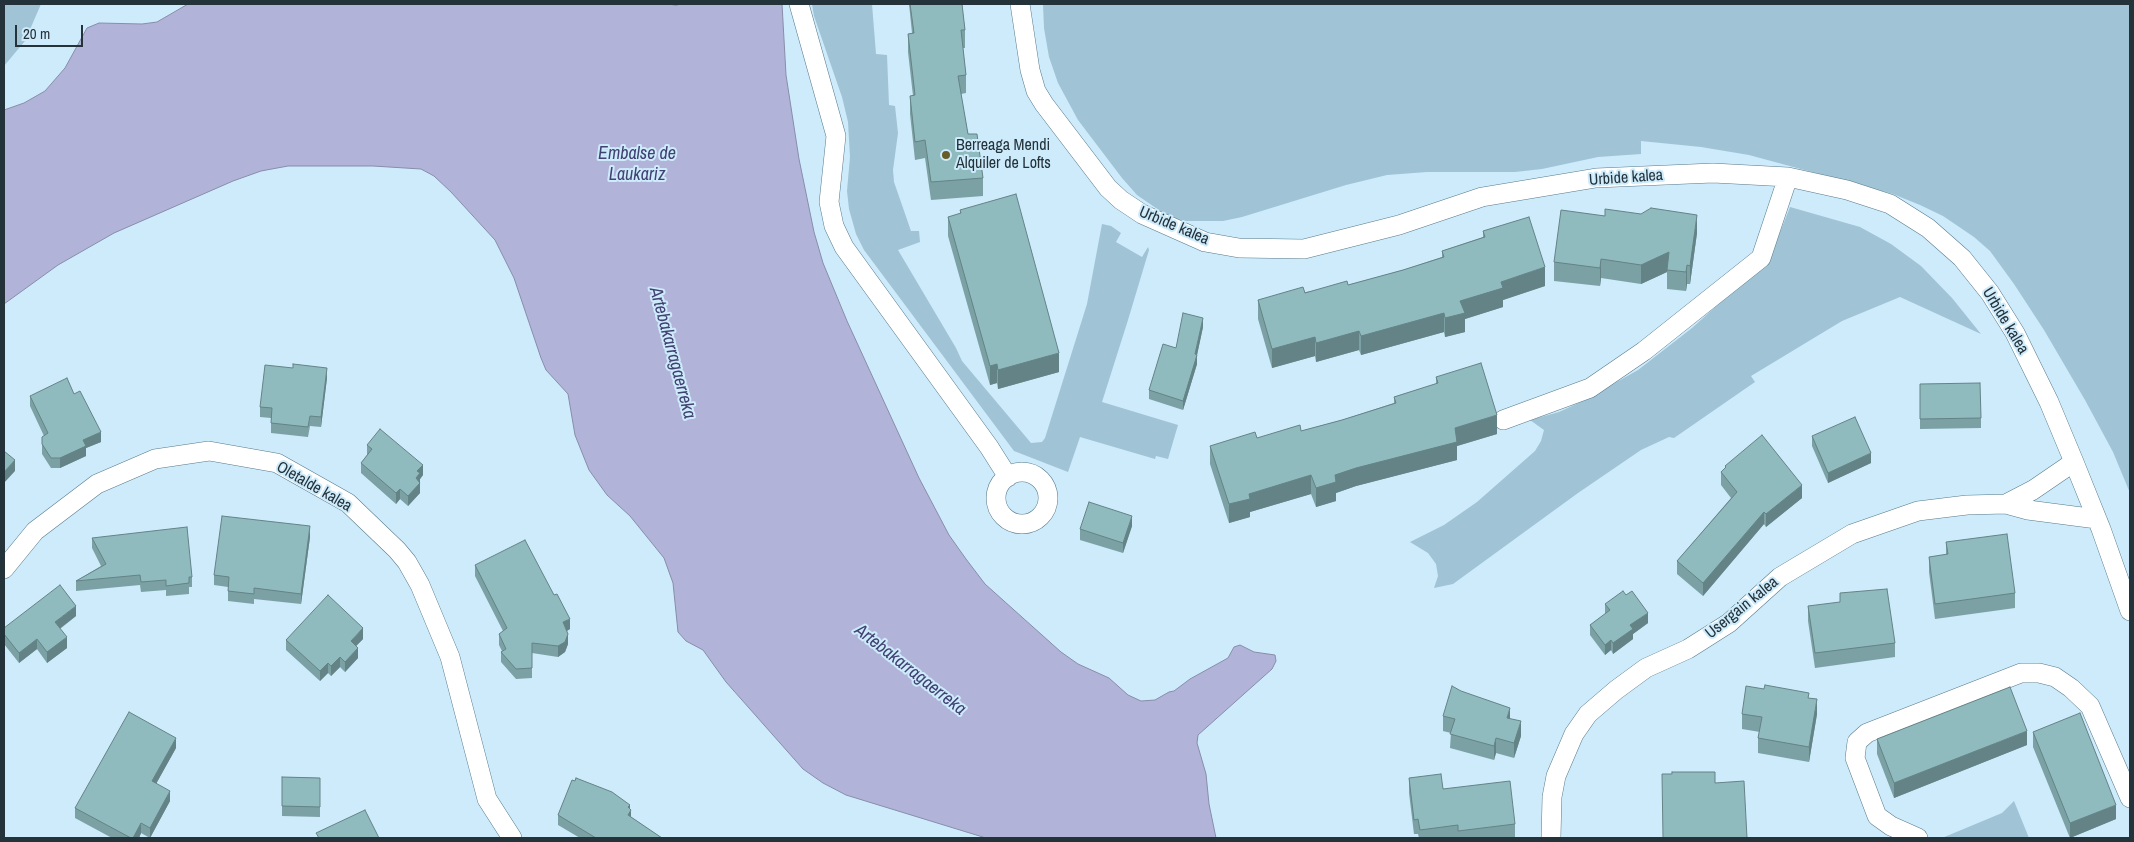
<!DOCTYPE html>
<style>
body{margin:0}
#map{position:relative;width:2134px;height:842px;overflow:hidden;background:#cdebfb;font-family:"Archivo Narrow",sans-serif}
canvas{display:block}
.frame{position:absolute;inset:0;border:5px solid #24323a;pointer-events:none}
.scale{position:absolute;left:15px;top:25px;width:68px;height:22px;box-sizing:border-box;border:2px solid #24323a;border-top:0;padding-left:6px;font-size:15px;line-height:18px;white-space:nowrap;color:#24323a;-webkit-text-stroke:4px #cdebfb;paint-order:stroke}
</style>
<div id="map">
<canvas width="2134" height="842"></canvas>
<div class="frame"></div>
<div class="scale">20 m</div>
</div>
<script>
const ctx = document.querySelector('canvas').getContext('2d');
ctx.lineJoin = 'round';
function paint(path, color) { ctx.fillStyle = color; ctx.fill(path, 'evenodd'); }
const toPath = rows => new Path2D(rows.map(r => 'M' + r).join(''));
function trace(path, color, width, dash) { ctx.strokeStyle = color; ctx.lineWidth = width; ctx.lineCap = dash ? 'butt' : 'round'; ctx.setLineDash(dash || []); ctx.stroke(path); }
function drawText(font, color, halo, rows, align = 'center') {
  ctx.font = font + ' "Archivo Narrow",sans-serif'; ctx.lineWidth = 4; ctx.setLineDash([]); ctx.textBaseline = 'middle'; ctx.strokeStyle = halo; ctx.fillStyle = color; for (const [text, x, y, turn = 0] of rows) {
    ctx.save(); ctx.translate(x, y); ctx.rotate((+turn || 0) * Math.PI / 180); ctx.textAlign = isNaN(turn) ? turn : align; if (halo) ctx.strokeText(text, 0, 0); ctx.fillText(text, 0, 0); ctx.restore();
  }
}
paint(toPath([
 [4,4,41,4,25,41,4,66],
 [812,4,872,4,876,54,887,55,889,105,895,106,898,133,893,170,894,182,911,231,919,231,920,242,898,250,956,348,962,361,1031,443,1042,442,1045,438,1087,304,1102,224,1111,226,1121,233,1116,242,1142,257,1148,247,1149,250,1128,320,1102,402,1178,425,1168,459,1156,456,1155,459,1080,437,1068,472,1014,451,864,250,856,234,849,209,847,191,850,157,848,122,842,97,814,16],
 [1043,4,2130,4,2130,493,2113,452,2085,400,2044,330,2014,284,1990,251,1974,237,1943,216,1920,205,1893,194,1749,155,1701,147,1641,141,1641,154,1598,157,1542,169,1515,172,1427,172,1387,175,1346,185,1242,217,1223,221,1183,221,1166,215,1137,195,1122,178,1078,120,1058,83,1049,57,1044,28],
 [1790,207,1860,227,1891,244,1921,266,1952,298,1981,334,1900,297,1842,321,1751,376,1755,382,1674,438,1669,437,1641,450,1578,493,1453,584,1434,588,1438,576,1436,564,1428,553,1410,542,1444,525,1477,502,1535,451,1541,441,1544,430,1530,420,1559,412,1585,400,1638,370,1692,328,1741,284,1773,250],
 [2014,801,2029,838,1942,838,2002,813]
]), '#a0c3d5');
const water = toPath([
 [188,4,782,4,786,75,799,159,814,232,823,263,847,321,919,478,949,535,966,559,985,584,1061,652,1078,664,1109,678,1128,695,1141,701,1155,700,1169,692,1174,691,1190,679,1228,658,1234,647,1240,645,1254,652,1275,655,1276,661,1272,669,1198,735,1197,743,1206,774,1209,804,1216,838,986,838,846,795,823,783,803,769,726,682,703,650,686,641,678,632,673,583,664,558,630,516,607,495,589,470,575,435,568,394,546,370,541,358,514,278,495,240,451,192,434,176,421,169,373,166,288,166,261,171,233,181,114,233,58,265,4,304,4,110,24,103,45,91,65,68,87,28,99,23,142,24,157,22,188,4]
]);
paint(water, '#b1b4d8');
trace(water, '#878da9', 1);
const minor = toPath([
 [799,4,836,136,829,202,834,226,844,247,989,447,1008,477],
 [1020,4,1030,70,1036,91,1044,104,1108,188,1121,200,1142,214,1205,242,1239,248,1304,249,1399,225,1482,197,1596,178,1713,173,1788,177,1847,190,1890,204,1928,228,1962,258,1990,293,2015,333,2049,402,2074,462,2101,529,2130,611],
 [1503,420,1590,388,1644,351,1761,258,1788,177],
 '996 498a26 26 0 1 1 52 0a26 26 0 1 1-52 0Z',
 [2006,504,2033,490,2074,462],
 [4,569,35,531,97,484,155,459,209,451,277,463,348,503,397,550,407,562,420,585,450,657,487,799,512,838],
 [1551,838,1552,797,1556,776,1574,734,1588,714,1616,690,1646,668,1688,649,1729,623,1780,577,1852,534,1918,511,1967,505,2006,504,2028,510,2097,519],
 [1918,838,1891,826,1877,816,1855,758,1857,742,1867,733,2021,673,2039,673,2055,677,2071,688,2090,706,2130,798]
]);
trace(minor, '#577a8b', 20);
trace(minor, '#fff', 19);
paint(toPath([
 [667,4,681,4,676,6],
 [909,4,962,4,965,30,965,48,963,48,966,75,966,93,961,94,968,134,983,178,983,196,931,200,925,158,915,160,910,114,910,96,913,96,908,52,908,34,912,33],
 [960,210,1059,372,998,389,997,383,990,385,948,236,948,217,960,214],
 [1483,231,1545,286,1503,300,1503,307,1465,319,1465,332,1445,337,1444,332,1361,355,1359,350,1316,362,1315,356,1272,368,1258,319,1258,300,1348,285,1403,270,1442,257,1442,251,1483,237],
 [1697,233,1690,284,1687,284,1686,291,1667,289,1667,272,1641,284,1601,278,1600,286,1554,281,1554,262],
 [1203,327,1197,355,1197,364,1183,410,1149,399,1149,390],
 [1436,377,1497,434,1457,446,1457,460,1356,486,1336,493,1336,501,1316,507,1311,494,1250,512,1250,517,1229,523,1210,464,1210,446,1301,431,1342,420,1394,403,1394,397,1436,384],
 [327,378,321,427,310,426,308,437,271,433,271,418,260,417,260,407],
 [1920,384,1981,418,1981,428,1920,429],
 [74,394,101,442,86,448,86,456,60,468,51,468,42,454,42,437,44,436,30,406,30,396],
 [1812,436,1871,463,1828,483,1812,446],
 [367,445,423,475,420,479,420,493,408,506,400,499,396,504,361,473,361,463,367,455],
 [1725,466,1802,498,1766,527,1764,524,1703,596,1677,574,1677,561,1731,498,1721,485,1721,472,1725,468],
 [1132,526,1123,553,1080,540,1080,529],
 [310,537,301,604,254,599,254,604,228,601,228,587,214,585,214,575],
 [92,538,192,577,192,587,189,587,189,594,166,596,166,590,141,592,140,585,76,591,76,581,101,566,92,548],
 [1946,542,2015,593,2015,608,1935,619,1929,572,1929,557,1946,555],
 [475,565,570,629,567,631,568,644,565,652,558,657,532,653,532,678,516,679,501,662,501,652,502,651,499,645,499,634,503,631,475,576],
 [1605,604,1648,623,1633,634,1633,639,1613,654,1611,650,1605,655,1590,635,1590,625,1605,614],
 [1808,606,1895,643,1895,657,1815,668,1808,621],
 [76,616,60,629,67,648,47,663,37,649,19,663,4,644,4,628],
 [363,639,356,646,358,658,345,672,340,667,331,676,328,673,320,681,286,650,286,640],
 [1809,699,1817,714,1809,762,1758,753,1758,738,1760,732,1742,729,1742,714],
 [1443,716,1510,718,1521,736,1514,758,1496,753,1494,760,1450,748,1451,733,1443,731],
 [2033,732,2116,819,2070,838,2033,747],
 [1877,739,2027,745,1894,798,1877,754],
 [176,748,156,784,170,801,150,838,141,833,139,838,112,838,75,818,75,808],
 [282,777,320,778,320,817,282,816],
 [1409,778,1443,789,1515,824,1515,838,1419,838,1418,834,1414,834,1409,793],
 [630,809,631,817,662,838,580,838,558,825,558,815]
]), '#7ba1a4');
paint(toPath([
 [1697,215,1697,233,1690,284,1690,266],
 [1669,252,1667,272,1641,284,1641,265],
 [1601,259,1601,278,1600,286,1600,268],
 [1687,265,1687,284,1686,291,1686,272],
 [1545,267,1545,286,1503,300,1503,307,1465,319,1465,332,1445,337,1445,318,1460,301,1501,282],
 [1444,313,1444,332,1361,355,1361,336],
 [1203,318,1203,327,1197,355,1197,364,1183,410,1183,401,1195,354],
 [1359,331,1359,350,1316,362,1316,343],
 [1315,337,1315,356,1272,368,1272,349],
 [1059,353,1059,372,998,389,998,370],
 [997,364,997,383,990,385,990,366],
 [327,368,327,378,321,427,321,417],
 [1497,415,1497,434,1457,446,1457,460,1356,486,1336,493,1336,501,1316,507,1316,488,1335,475,1455,428],
 [101,432,101,442,86,448,86,456,60,468,60,458,83,440],
 [1871,453,1871,463,1828,483,1828,473],
 [15,460,15,471,4,483,4,472],
 [423,465,423,475,420,479,420,493,408,506,408,496,416,478,417,471],
 [1311,475,1311,494,1250,512,1250,517,1229,523,1229,504,1249,494],
 [1802,485,1802,498,1766,527,1766,514],
 [400,489,400,499,396,504,396,493],
 [1764,512,1764,524,1703,596,1703,583],
 [1132,516,1132,526,1123,553,1123,543],
 [310,526,310,537,301,604,301,594],
 [76,606,76,616,55,632,55,622],
 [1648,613,1648,623,1633,634,1633,639,1613,654,1613,643,1630,625],
 [570,619,570,629,563,633,563,622],
 [363,628,363,639,351,651,351,641],
 [568,634,568,644,565,652,558,657,558,646],
 [67,637,67,648,47,663,47,652],
 [37,639,37,649,19,663,19,653],
 [1611,640,1611,650,1605,655,1605,645],
 [358,648,358,658,345,672,345,662],
 [340,657,340,667,331,676,331,666],
 [328,663,328,673,320,681,320,671],
 [1817,699,1817,714,1809,762,1809,747],
 [1510,708,1510,723,1507,718],
 [1521,721,1521,736,1514,758,1514,743],
 [2027,731,2027,745,1894,798,1894,783],
 [176,738,176,748,152,791,152,781],
 [1496,738,1496,753,1494,760,1494,746],
 [170,791,170,801,150,838,150,828],
 [630,805,630,812,631,810,631,820,628,825,628,807],
 [2116,805,2116,819,2070,838,2070,823],
 [141,823,141,833,139,838,133,838]
]), '#648386');
const building = toPath([
 [910,4,962,4,965,30,961,30,966,75,958,76,968,134,977,134,983,178,931,182,925,140,915,142,910,96,915,95,908,34,914,33,910,4],
 [1016,194,1059,353,998,370,997,364,990,366,948,217,961,213,960,210,1016,194],
 [1651,208,1697,215,1690,266,1687,265,1686,272,1667,270,1669,252,1641,265,1601,259,1600,268,1554,262,1561,210,1605,216,1605,209,1641,214,1651,208],
 [1529,217,1545,267,1501,282,1503,288,1460,301,1465,313,1445,318,1444,313,1361,336,1359,331,1316,343,1315,337,1272,349,1258,300,1303,287,1305,293,1347,281,1348,285,1403,270,1444,257,1442,251,1485,237,1483,231,1529,217],
 [1183,313,1203,318,1195,354,1197,355,1183,401,1149,390,1163,344,1176,348,1183,313],
 [1481,363,1497,415,1455,428,1457,442,1356,468,1335,475,1336,482,1316,488,1311,475,1249,494,1250,499,1229,504,1210,446,1255,432,1257,438,1300,425,1301,431,1342,420,1396,403,1394,397,1438,383,1436,377,1481,363],
 [293,364,327,368,321,417,310,416,308,427,271,423,272,408,260,407,265,365,293,368,293,364],
 [67,378,74,394,80,391,101,432,83,440,86,446,60,458,51,458,42,444,42,437,48,433,30,396,67,378],
 [1980,383,1981,418,1920,419,1920,384,1980,383],
 [1855,417,1871,453,1828,473,1812,436,1855,417],
 [380,429,423,465,417,471,420,473,416,478,420,483,408,496,400,489,396,493,361,463,372,449,367,445,380,429],
 [1762,435,1802,485,1766,514,1764,512,1703,583,1677,561,1737,492,1721,472,1726,467,1725,466,1762,435],
 [4,451,15,460,4,472,4,451],
 [1089,502,1132,516,1123,543,1080,529,1089,502],
 [222,516,310,526,301,594,254,588,254,594,228,591,229,577,214,575,222,516],
 [187,527,192,577,189,577,189,583,166,586,166,580,141,582,140,575,76,581,106,564,92,538,187,527],
 [2007,534,2015,593,1935,604,1929,557,1948,554,1946,542,2007,534],
 [525,540,554,595,557,594,570,619,563,622,568,634,565,642,558,646,532,643,532,668,516,669,501,652,506,649,499,634,507,628,475,565,525,540],
 [60,585,76,606,55,622,67,637,47,652,37,639,19,653,4,634,4,628,60,585],
 [1887,589,1895,643,1815,653,1808,606,1840,602,1840,593,1887,589],
 [1623,591,1626,595,1632,591,1648,613,1630,625,1633,629,1613,643,1611,640,1605,645,1590,625,1610,610,1605,604,1623,591],
 [328,595,363,628,351,641,358,648,345,662,340,657,331,666,328,663,320,671,286,640,328,595],
 [1765,685,1809,693,1808,698,1817,699,1809,747,1758,738,1762,717,1742,714,1746,686,1764,689,1765,685],
 [1452,686,1461,691,1510,708,1507,718,1521,721,1514,743,1496,738,1494,746,1450,734,1455,719,1443,716,1452,686],
 [2010,687,2027,731,1894,783,1877,739,2010,687],
 [129,712,176,738,152,781,170,791,150,828,141,823,133,838,131,838,75,808,129,712],
 [2080,713,2116,805,2070,823,2033,732,2080,713],
 [1672,772,1715,772,1715,783,1744,781,1747,838,1663,838,1662,774,1672,774,1672,772],
 [1441,774,1443,789,1510,781,1515,824,1458,831,1458,825,1420,830,1418,819,1414,820,1409,778,1441,774],
 [282,777,320,778,320,807,282,806,282,777],
 [576,778,612,792,630,805,628,807,631,810,628,815,662,838,596,838,558,815,572,780,575,781,576,778],
 [365,810,379,838,319,838,316,833,365,810]
]);
paint(building, '#8fbbbf');
trace(building, '#648386', 1);
for (const [x, y, r, color] of [
 [946,155,5,"#675d2a"]
]) { const dot = new Path2D(); dot.arc(x, y, r, 0, 2 * Math.PI); ctx.fillStyle = color; ctx.fill(dot); trace(dot, '#cdebfb', 2); }
drawText('16px', '#24323a', '#cdebfb', [
 ["Berreaga Mendi",956,146],
 ["Alquiler de Lofts",956,164]
], 'left');
drawText('16px', '#24323a', '#cdebfb', [
 ["Urbide kalea",1626,178,-4],
 ["Urbide kalea",1174,226,23],
 ["Urbide kalea",2005,321,59],
 ["Oletalde kalea",314,487,30],
 ["Usergain kalea",1742,608,-39]
]);
drawText('italic 18px', '#414172', '#cdebfb', [
 ["Embalse de",637,154],
 ["Laukariz",637,175],
 ["Artebakarragaerreka",672,353,75],
 ["Artebakarragaerreka",910,670,38]
]);
</script>
